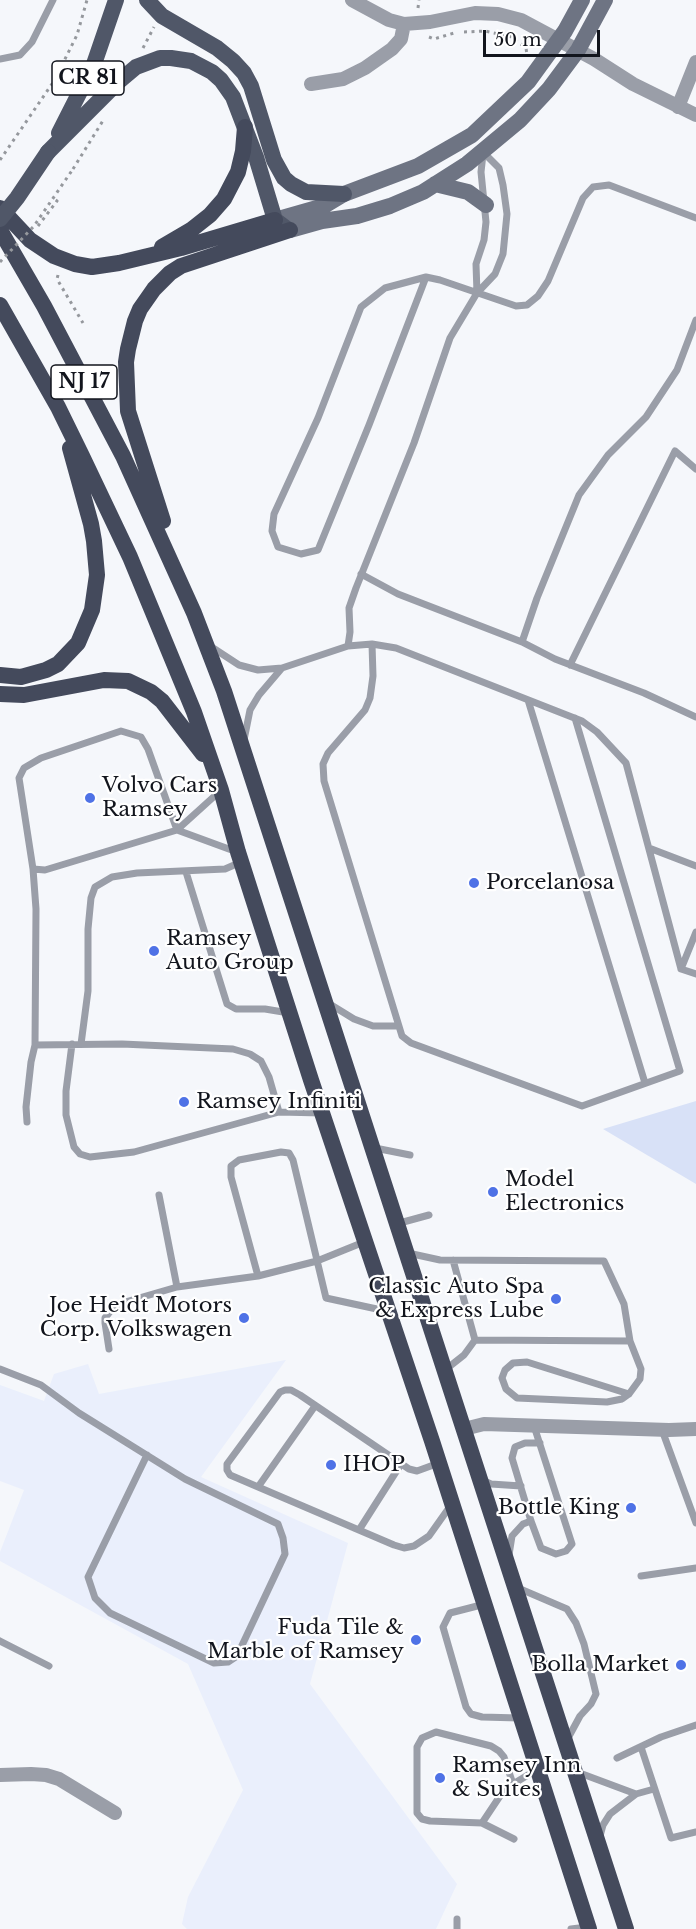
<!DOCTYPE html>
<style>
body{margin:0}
#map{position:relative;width:696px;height:1929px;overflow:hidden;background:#f5f7fb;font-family:"Libre Baskerville",serif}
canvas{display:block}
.scale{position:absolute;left:483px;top:30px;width:117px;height:27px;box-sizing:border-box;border:3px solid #12151d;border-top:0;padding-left:8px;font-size:18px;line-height:21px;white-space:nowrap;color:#12151d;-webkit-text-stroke:4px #fff;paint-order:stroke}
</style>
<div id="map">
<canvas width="696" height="1929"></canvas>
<div class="scale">50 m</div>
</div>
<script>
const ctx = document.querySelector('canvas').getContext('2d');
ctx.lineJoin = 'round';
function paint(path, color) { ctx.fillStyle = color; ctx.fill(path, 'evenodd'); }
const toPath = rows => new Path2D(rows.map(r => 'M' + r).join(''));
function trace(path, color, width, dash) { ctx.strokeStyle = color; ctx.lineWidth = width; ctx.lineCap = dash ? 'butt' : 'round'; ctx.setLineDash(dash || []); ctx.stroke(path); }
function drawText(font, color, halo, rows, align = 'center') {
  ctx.font = font + ' "Libre Baskerville",serif'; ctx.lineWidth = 4.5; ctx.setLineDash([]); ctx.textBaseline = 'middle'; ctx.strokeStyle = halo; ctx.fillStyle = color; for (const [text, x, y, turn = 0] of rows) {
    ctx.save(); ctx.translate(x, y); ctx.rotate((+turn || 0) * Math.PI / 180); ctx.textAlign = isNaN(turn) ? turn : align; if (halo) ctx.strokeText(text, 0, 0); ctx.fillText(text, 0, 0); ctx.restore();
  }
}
paint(toPath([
 [286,1360,201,1477,348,1543,310,1684,457,1884,436,1929,187,1929,182,1924,188,1897,243,1790,188,1664,0,1561,0,1552,24,1490,0,1481,0,1385,44,1401,54,1374,88,1364,99,1394]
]), '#eaeffc');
paint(toPath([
 [696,1101,696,1184,603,1129]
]), '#d8e1f7');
trace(toPath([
 [418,8,419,0],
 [464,32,485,31,512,37,526,48,527,55],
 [429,37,434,39,454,33],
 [143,48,154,27],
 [0,160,54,81,77,35,87,0],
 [73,169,104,119],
 [38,226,57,201,54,199],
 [58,275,57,279,83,323]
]), '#95989d', 3, [3, 4.5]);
trace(toPath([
 [0,59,20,55,32,42,53,0],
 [426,277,369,425,318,550,301,554,278,547,272,531,274,514,318,418,361,307,385,288,426,277,440,280,516,306,527,305,538,296,548,281,583,198,593,187,609,185,696,218],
 [477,293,476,264,484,240,486,222,481,172,483,154],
 [696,320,677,370,646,417,608,455,579,495,537,598,522,642,555,659,644,693,696,717],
 [361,574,398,594,522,642],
 [372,644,373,676,370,698,365,710,328,753,323,764,324,781,402,1036,411,1043,582,1106,680,1071,575,718],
 [210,646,239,665,258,670,282,668],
 [348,646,350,632,349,608,356,588,414,443,450,338,477,293,495,274,503,254,507,214,503,185,499,168,483,152],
 [570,665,675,451,696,469],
 [528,700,645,1083],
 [244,740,250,710,259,695,282,668,348,646,372,644,396,648,582,721,597,732,626,763,681,969,696,974],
 [219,792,177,830,237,852],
 [649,848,696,866],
 [33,869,45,870,177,830,148,749,141,737,121,731,41,758,24,768,19,778,33,869,36,909,35,1045],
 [186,872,227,1004,236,1009,265,1009,289,1013],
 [681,969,696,932],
 [328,1003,354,1019,373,1026,398,1026],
 [72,1044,66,1091,66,1115,74,1147,80,1154,90,1157,134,1152,279,1112,322,1113],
 [81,1044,88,991,88,929,91,898,95,887,112,877,137,873,225,869,241,862],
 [27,1122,26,1107,31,1062,35,1045,122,1044,233,1049,250,1054,261,1061,269,1077,279,1112],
 [375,1148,410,1155],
 [159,1195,177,1287],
 [396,1224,429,1215],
 [408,1253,440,1260,604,1261,624,1304,630,1341,641,1369,640,1379,629,1394,622,1399,607,1402,517,1398,506,1389,502,1378,505,1370,513,1363,527,1362,629,1394],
 [453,1260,475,1340],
 [258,1276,231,1177,231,1166,239,1160,281,1152,289,1153,293,1160,326,1298,386,1311],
 [475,1340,630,1341],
 [109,1349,105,1323,105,1318,115,1305,177,1287,258,1276,317,1261,364,1242],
 [0,1369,41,1385,79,1413,185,1479,278,1524,283,1538,285,1554,237,1656,228,1662,214,1663,110,1613,95,1598,88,1577,147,1455],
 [445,1370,464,1355,475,1340],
 [534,1426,572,1544,566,1551,556,1554,541,1548,531,1521,512,1458,515,1447,525,1443,540,1443],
 [662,1430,696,1523],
 [439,1463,417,1471,409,1469,300,1395,291,1390,285,1390,280,1392,227,1464,227,1470,230,1475,394,1545,404,1548,414,1546,429,1536,451,1505],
 [482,1480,491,1484,521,1486],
 [258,1487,315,1406],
 [359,1530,401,1464],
 [509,1555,512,1536,523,1524,531,1521],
 [641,1576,696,1568],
 [518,1588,567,1609,576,1623,584,1644,596,1694,591,1704,580,1716,567,1740],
 [485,1604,450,1613,443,1627,466,1707,471,1714,482,1717,519,1718],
 [0,1641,49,1666],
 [641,1747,671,1838,696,1832],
 [617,1758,661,1737,696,1725],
 [577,1772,636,1794],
 [513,1784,504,1757,499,1751,491,1746,436,1732,422,1738,417,1747,417,1813,422,1819,430,1821,482,1823,500,1796,509,1787,513,1784,538,1769],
 [482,1823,514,1839],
 [600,1836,603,1825,610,1814,636,1794,654,1789],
 [457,1919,457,1929],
 [571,1929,587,1927]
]), '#9a9ea8', 7);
trace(toPath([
 [352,0,389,20,404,24,430,22,475,13,498,14,521,20,594,59,633,84,696,115],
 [311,84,343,79,365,68,392,49,401,39,404,24],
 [678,107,696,62],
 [464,1429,484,1424,669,1430,696,1429],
 [0,1775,31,1774,46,1775,59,1779,115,1813]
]), '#9a9ea8', 14);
trace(toPath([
 [435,184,468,192,486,205],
 [275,220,324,206,344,194,418,166,472,135,528,82,565,31,582,0],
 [290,230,322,221,357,216,390,206,423,192,467,164,520,120,549,89,578,50,605,0]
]), '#6e7483', 16);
trace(toPath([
 [147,0,162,16,217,48,233,61,244,73,251,86,274,160,284,178,291,184,306,192,344,194],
 [59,133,94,64,116,0],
 [48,152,117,83,136,67,160,58,171,58,191,61,212,72,221,80,233,97,256,157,275,220,287,229]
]), '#505768', 16);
trace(toPath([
 [0,208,30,240,54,256,75,264,92,267,119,263,181,248,275,220],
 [0,230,44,306,123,456,194,613,224,691,626,1929],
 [162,247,191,230,210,215,224,199,238,172,243,151,245,127],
 [0,305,58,407,82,456,130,557,194,712,221,790,238,852,311,1080,432,1441,589,1929],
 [163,521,128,411,126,362,128,349,135,321,140,309,154,289,170,273,181,266,290,230],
 [0,675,21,677,46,670,58,664,78,643,92,610,97,575,94,541,91,524,70,448],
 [0,694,24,695,104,680,128,681,151,692,162,701,203,754]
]), '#444a5c', 16);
trace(toPath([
 [0,262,34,226,73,169]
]), '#95989d', 3, [3, 4.5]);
trace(toPath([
 [0,219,17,198,48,152]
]), '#505768', 16);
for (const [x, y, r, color] of [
 [90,798,6,"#4f72e6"],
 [474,883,6,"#4f72e6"],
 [154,951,6,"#4f72e6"],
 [184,1102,6,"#4f72e6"],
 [493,1192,6,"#4f72e6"],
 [556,1299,6,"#4f72e6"],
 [244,1318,6,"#4f72e6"],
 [331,1465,6,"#4f72e6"],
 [631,1508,6,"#4f72e6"],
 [416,1640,6,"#4f72e6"],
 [681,1665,6,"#4f72e6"],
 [440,1778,6,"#4f72e6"]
]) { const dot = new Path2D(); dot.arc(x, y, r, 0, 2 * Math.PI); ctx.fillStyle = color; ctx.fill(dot); trace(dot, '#fff', 2); }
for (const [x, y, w] of [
 [88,78,72],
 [84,382,66]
]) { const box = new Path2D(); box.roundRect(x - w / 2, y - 17, w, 34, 4.5); ctx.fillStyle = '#fff'; ctx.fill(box); trace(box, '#12151d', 1.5); }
drawText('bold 20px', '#12151d', null, [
 ["CR 81",88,78],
 ["NJ 17",84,382]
]);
drawText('21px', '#12151d', '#fff', [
 ["Volvo Cars",102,786],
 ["Ramsey",102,810],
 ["Porcelanosa",486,883],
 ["Ramsey",166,939],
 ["Auto Group",166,963],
 ["Ramsey Infiniti",196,1102],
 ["Model",505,1180],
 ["Electronics",505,1204],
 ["Classic Auto Spa",544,1287,"right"],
 ["& Express Lube",544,1311,"right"],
 ["Joe Heidt Motors",232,1306,"right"],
 ["Corp. Volkswagen",232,1330,"right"],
 ["IHOP",343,1465],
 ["Bottle King",619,1508,"right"],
 ["Fuda Tile &",404,1628,"right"],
 ["Marble of Ramsey",404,1652,"right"],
 ["Bolla Market",669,1665,"right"],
 ["Ramsey Inn",452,1766],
 ["& Suites",452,1790]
], 'left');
</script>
